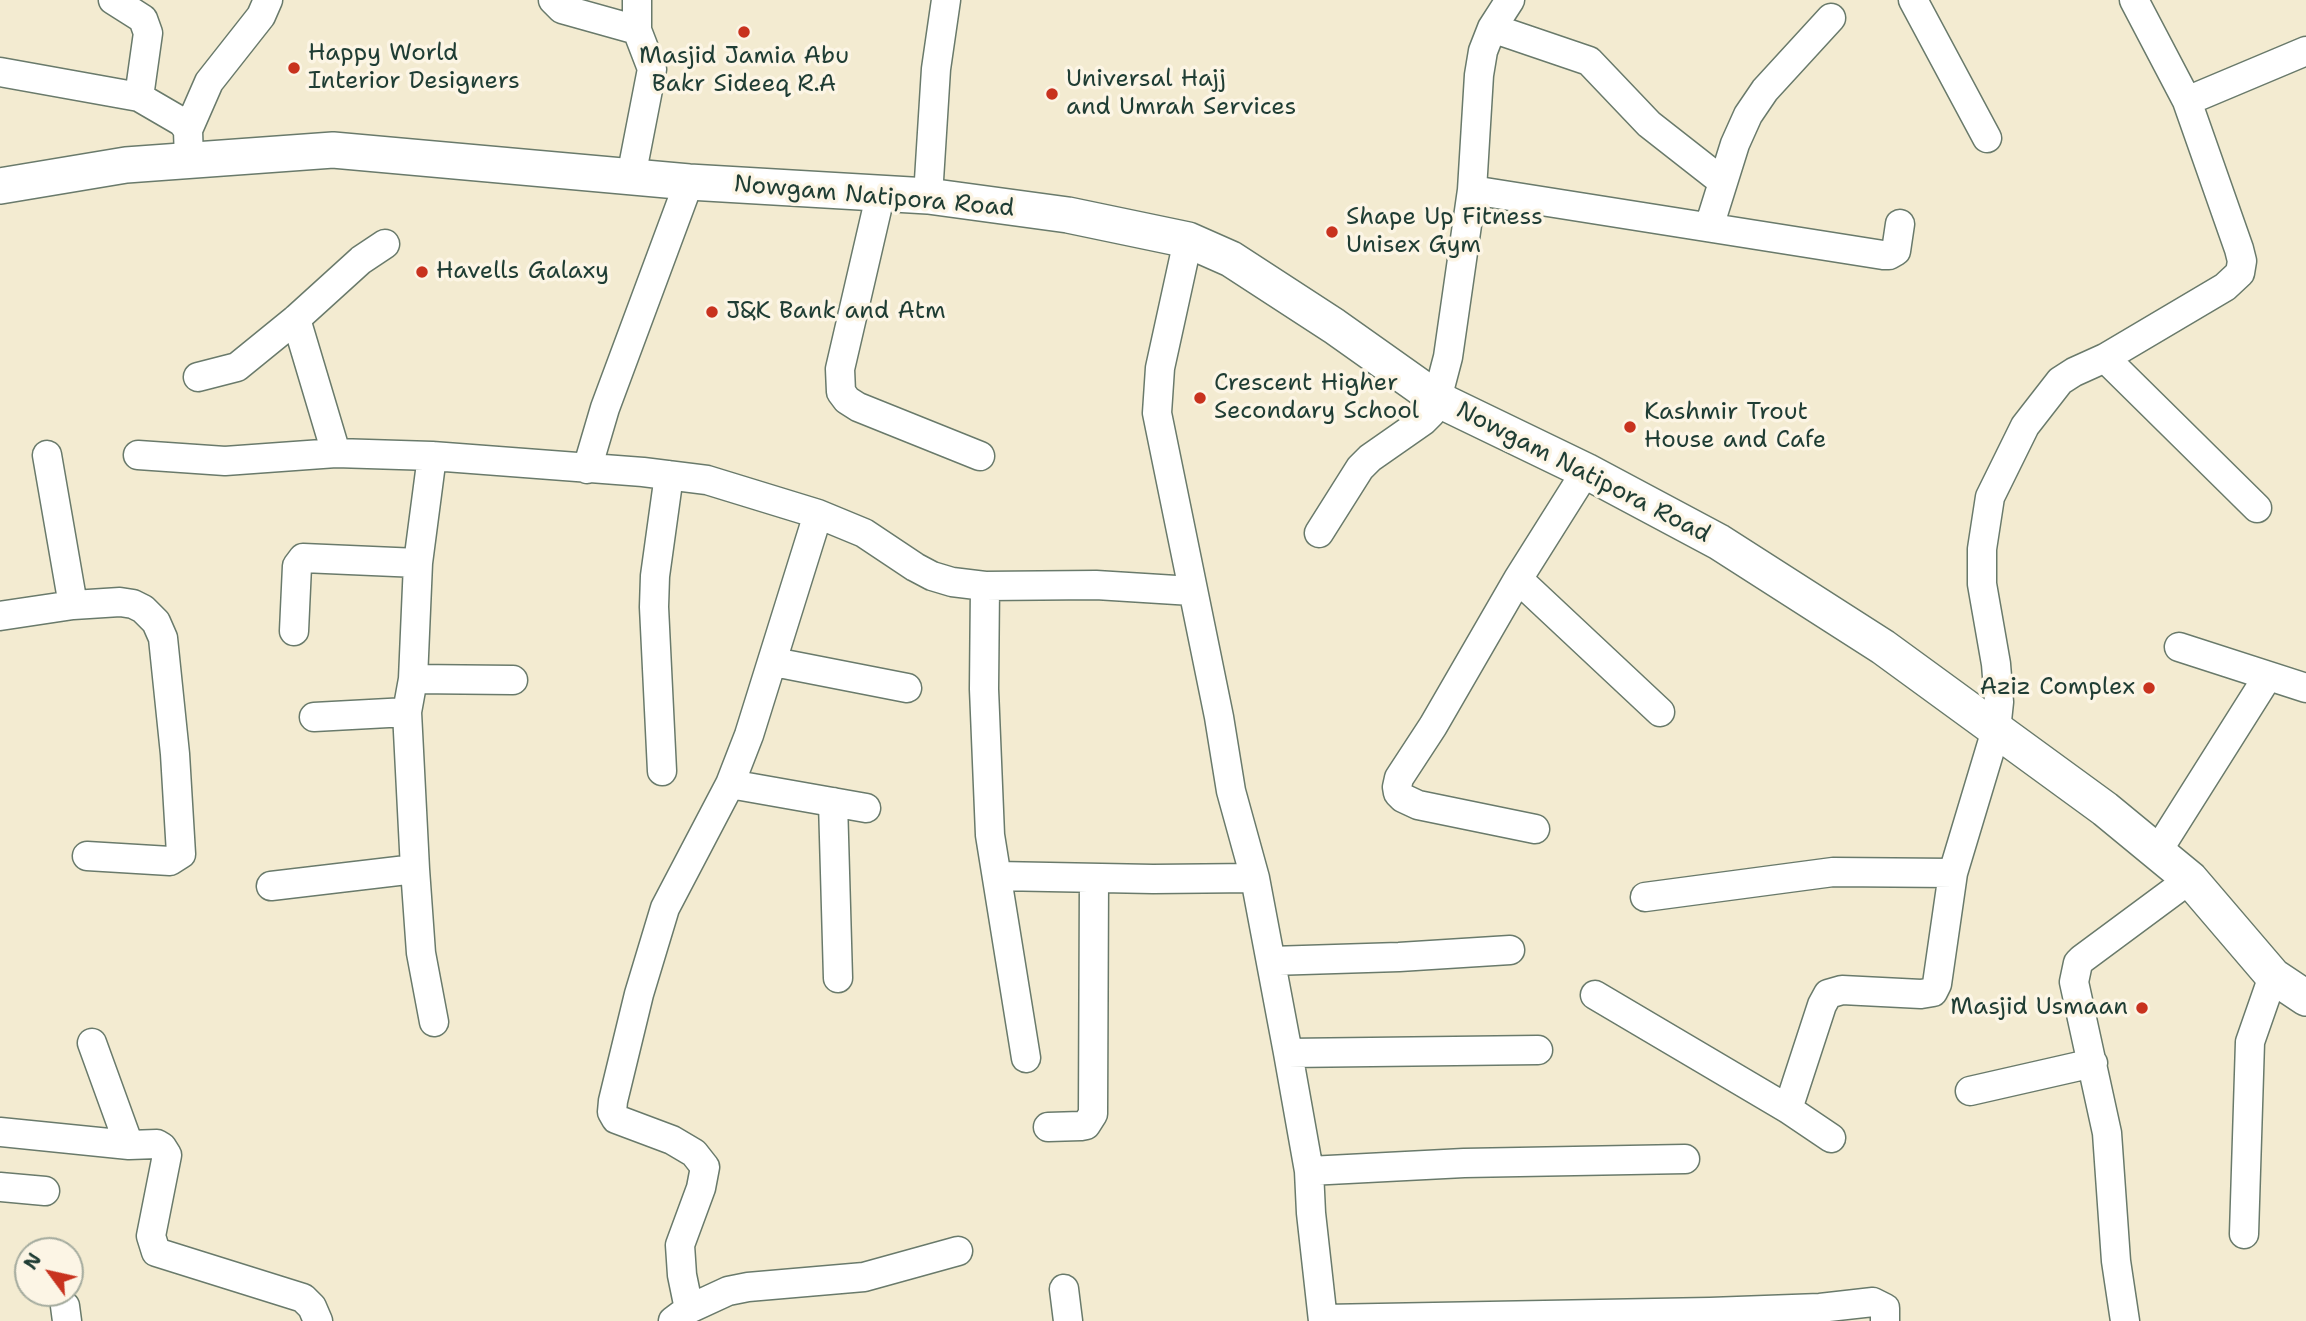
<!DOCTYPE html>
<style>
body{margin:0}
#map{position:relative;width:2306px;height:1321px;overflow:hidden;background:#f3ebd1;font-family:"Shantell Sans",sans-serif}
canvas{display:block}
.north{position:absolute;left:14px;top:1237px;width:70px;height:70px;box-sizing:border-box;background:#fcf5e5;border:2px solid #a4ab9e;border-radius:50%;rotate:303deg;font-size:19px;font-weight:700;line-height:28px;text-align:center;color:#1f3d34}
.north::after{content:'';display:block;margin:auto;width:24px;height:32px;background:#c8321e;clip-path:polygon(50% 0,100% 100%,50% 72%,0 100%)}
</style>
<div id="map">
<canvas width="2306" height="1321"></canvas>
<div class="north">N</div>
</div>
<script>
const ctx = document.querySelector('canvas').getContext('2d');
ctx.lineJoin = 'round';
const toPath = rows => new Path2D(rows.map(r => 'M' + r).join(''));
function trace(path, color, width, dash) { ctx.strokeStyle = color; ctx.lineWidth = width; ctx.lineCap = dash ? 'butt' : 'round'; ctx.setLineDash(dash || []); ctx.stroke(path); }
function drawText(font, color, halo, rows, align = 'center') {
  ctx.font = font + ' "Shantell Sans",sans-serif'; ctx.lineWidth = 7; ctx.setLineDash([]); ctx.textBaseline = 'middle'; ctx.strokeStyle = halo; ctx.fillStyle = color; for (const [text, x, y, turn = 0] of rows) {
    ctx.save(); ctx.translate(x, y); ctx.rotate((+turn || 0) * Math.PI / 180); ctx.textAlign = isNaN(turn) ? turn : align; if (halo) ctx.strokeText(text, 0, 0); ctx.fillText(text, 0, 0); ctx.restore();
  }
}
const minor = toPath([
 [113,0,143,19,148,33,139,97],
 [553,0,562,9,637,30],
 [1913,0,1987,138],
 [1492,28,1589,61,1649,124,1723,182],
 [0,72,139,97,182,122,188,130,189,161],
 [2187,101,2306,51],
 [188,130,209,82,261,16,268,0],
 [631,177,652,69,637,30,637,0],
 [1472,190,1883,255,1889,255,1896,251,1900,224],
 [881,192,840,369,841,392,847,400,858,407,980,456],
 [928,196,936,69,946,0],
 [1709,227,1735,144,1748,115,1765,90,1831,18],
 [1188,240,1160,368,1157,413,1219,717,1231,791,1255,878,1288,1053,1309,1171,1311,1213,1323,1321],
 [296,319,336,453],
 [2105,358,2257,508],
 [198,377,237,367,296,319,361,260,385,244],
 [47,455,73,605],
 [138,455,225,461,336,453,432,456,643,472,707,480,818,514,864,533,915,567,932,576,952,582,985,586,1096,585,1192,591],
 [432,456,418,563,413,679,407,712,415,869,421,953,434,1022],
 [587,469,605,408,689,182],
 [1319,533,1360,468,1370,458,1423,421,1431,413,1437,399,1448,357,1472,190,1479,75,1483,51,1492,28,1510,0],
 [1518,579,1660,712],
 [985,586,984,689,990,835,1026,1058],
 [0,616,73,605,120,602,133,604,143,609,156,622,163,638,175,754,181,854,170,861,87,856],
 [294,631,297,566,303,558,418,563],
 [2179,647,2306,688],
 [774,662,907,688],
 [413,679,513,680],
 [314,717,407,712],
 [662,771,654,607,655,576,669,475],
 [730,784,866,808],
 [833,802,838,978],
 [1535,829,1418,805,1403,798,1398,793,1397,787,1399,778,1433,726,1518,579,1586,471],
 [2157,852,2268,676],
 [997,876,1153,879,1255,878],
 [271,886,415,869],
 [1645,897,1833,872,1953,873],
 [1271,961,1399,957,1510,950],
 [1595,995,1788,1109,1831,1138],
 [92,1043,129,1145],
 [1288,1053,1538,1050],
 [1970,1091,2093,1063],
 [1788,1109,1822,1005,1828,994,1842,990,1921,994,1933,992,1937,984,1953,873,1996,730,1999,702,1996,664,1982,584,1982,549,1990,497,2025,426,2060,381,2074,372,2105,358,2225,287,2240,273,2242,261,2239,249,2187,101,2134,0],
 [1048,1127,1081,1126,1086,1125,1093,1114,1094,878],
 [0,1132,129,1145,157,1144,162,1147,167,1155,151,1236,156,1252,303,1298,312,1307,318,1321],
 [1309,1171,1464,1163,1685,1159],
 [0,1187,45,1191],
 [2244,1234,2250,1042,2273,976],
 [1064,1289,1068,1321],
 [65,1306,67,1321],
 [689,1309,682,1275,680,1245,701,1188,705,1167,694,1153,672,1140,616,1119,612,1112,613,1101,639,994,665,908,730,784,749,735,818,514],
 [1324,1319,1710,1312,1820,1308,1873,1302,1885,1308,1885,1321],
 [673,1321,689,1309,728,1291,748,1287,864,1277,958,1251],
 [2125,1321,2116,1261,2107,1133,2074,982,2078,963,2082,959,2190,879]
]);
const major = toPath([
 [0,186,126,165,333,150,689,182,928,196,1068,215,1188,240,1231,259,1334,326,1437,399,1586,471,1719,542,1883,647,2105,809,2190,879,2273,976,2306,998]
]);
trace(minor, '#697a6b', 31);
trace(major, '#697a6b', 38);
trace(minor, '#fff', 28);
trace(major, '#fff', 35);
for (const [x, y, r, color] of [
 [744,32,7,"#c8321e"],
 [294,68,7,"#c8321e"],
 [1052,94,7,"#c8321e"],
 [1332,232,7,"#c8321e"],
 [422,272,7,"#c8321e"],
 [712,312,7,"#c8321e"],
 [1200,398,7,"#c8321e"],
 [1630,427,7,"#c8321e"],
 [2149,688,7,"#c8321e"],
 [2142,1008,7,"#c8321e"]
]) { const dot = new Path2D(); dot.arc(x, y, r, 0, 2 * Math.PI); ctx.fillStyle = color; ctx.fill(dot); trace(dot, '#fcf5e5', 2.5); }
drawText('24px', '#1f3d34', '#fcf5e5', [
 ["Happy World",308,54],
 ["Interior Designers",308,82],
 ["Masjid Jamia Abu",744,57,"center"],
 ["Bakr Sideeq R.A",744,85,"center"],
 ["Universal Hajj",1066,80],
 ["and Umrah Services",1066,108],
 ["Shape Up Fitness",1346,218],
 ["Unisex Gym",1346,246],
 ["Havells Galaxy",436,272],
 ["J&K Bank and Atm",726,312],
 ["Crescent Higher",1214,384],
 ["Secondary School",1214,412],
 ["Kashmir Trout",1644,413],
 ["House and Cafe",1644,441],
 ["Aziz Complex",2135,688,"right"],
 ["Masjid Usmaan",2128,1008,"right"]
], 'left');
drawText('24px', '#1f3d34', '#fcf5e5', [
 ["Nowgam Natipora Road",874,197,5],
 ["Nowgam Natipora Road",1583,473,27]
]);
</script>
